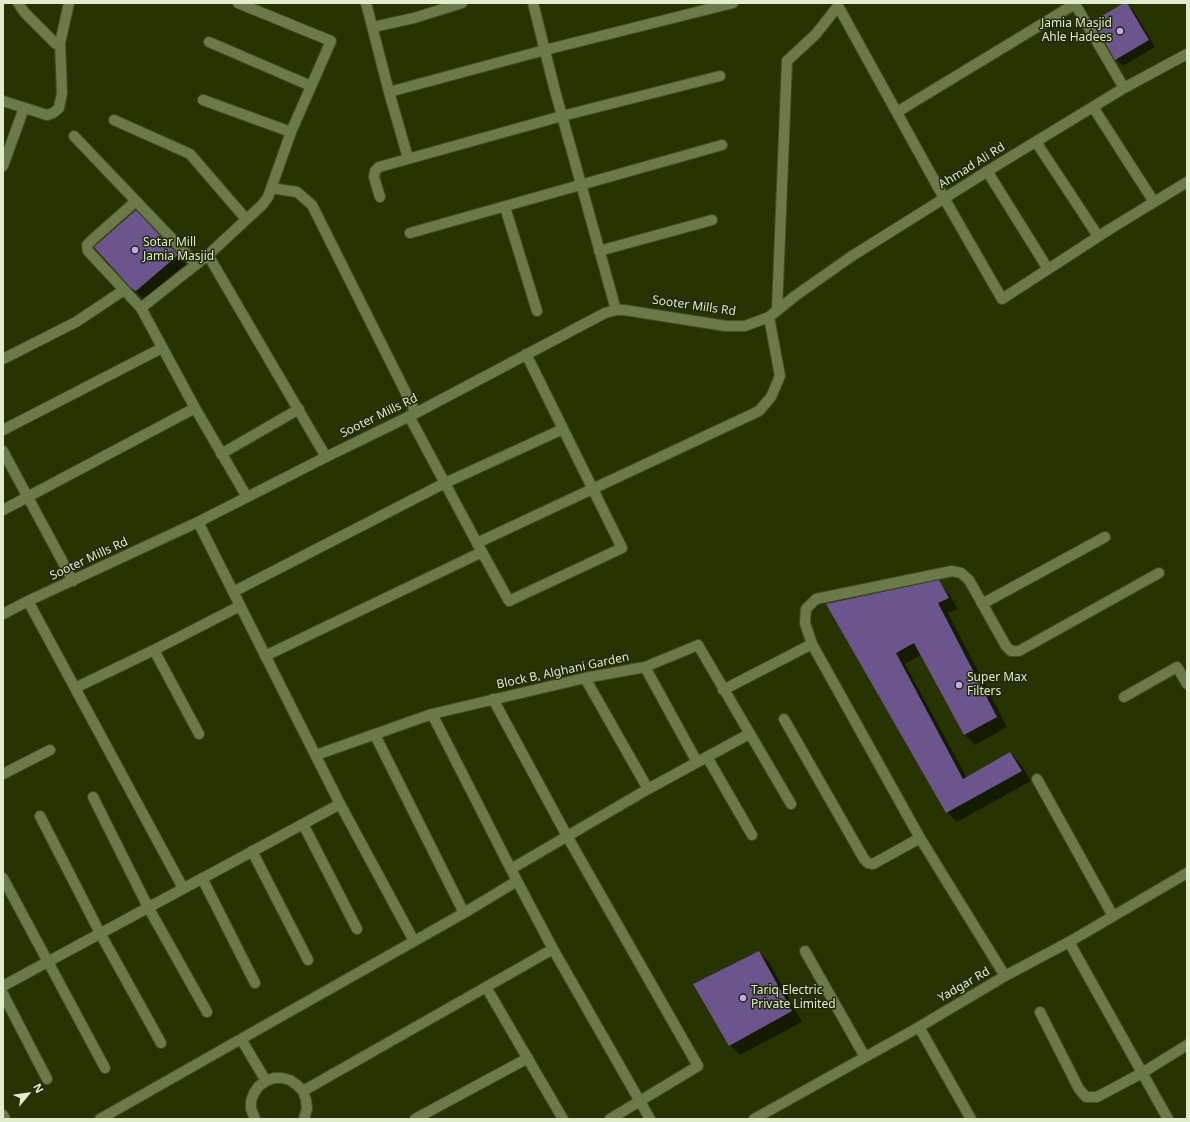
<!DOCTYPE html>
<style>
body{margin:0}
#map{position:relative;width:1190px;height:1122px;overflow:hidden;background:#273402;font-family:"Noto Sans",sans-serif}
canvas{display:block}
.frame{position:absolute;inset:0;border:4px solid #e0eccb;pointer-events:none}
.north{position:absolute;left:8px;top:1074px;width:40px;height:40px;-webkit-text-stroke:3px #1f2807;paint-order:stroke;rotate:61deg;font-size:11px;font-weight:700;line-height:16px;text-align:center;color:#e0eccb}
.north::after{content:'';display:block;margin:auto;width:14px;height:18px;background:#e0eccb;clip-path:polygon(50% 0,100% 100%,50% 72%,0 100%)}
</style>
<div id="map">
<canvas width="1190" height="1122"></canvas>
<div class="frame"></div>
<div class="north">N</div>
</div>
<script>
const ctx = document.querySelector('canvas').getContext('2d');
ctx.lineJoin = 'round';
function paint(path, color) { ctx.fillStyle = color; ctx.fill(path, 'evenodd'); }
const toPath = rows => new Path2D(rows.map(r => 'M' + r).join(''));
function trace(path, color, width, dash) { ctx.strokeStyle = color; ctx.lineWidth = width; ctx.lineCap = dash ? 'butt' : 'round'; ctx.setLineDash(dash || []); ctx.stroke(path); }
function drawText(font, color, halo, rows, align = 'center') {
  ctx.font = font + ' "Noto Sans",sans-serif'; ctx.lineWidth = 3; ctx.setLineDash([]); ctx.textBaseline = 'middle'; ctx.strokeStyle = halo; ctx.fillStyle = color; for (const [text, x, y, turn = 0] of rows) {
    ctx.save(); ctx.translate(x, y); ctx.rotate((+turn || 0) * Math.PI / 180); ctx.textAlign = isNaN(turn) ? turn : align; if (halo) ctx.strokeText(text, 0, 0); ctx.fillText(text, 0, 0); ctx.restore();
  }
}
paint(toPath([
 [1126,3,1133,10,1155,47,1123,66,1116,59],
 [146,221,188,266,147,300,142,298,132,287],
 [938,582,948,592,958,609,948,613,1007,727,975,745,965,735,921,655,905,664,967,778,1010,753,1020,763,1031,781,957,822,947,812,828,604],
 [759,952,769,962,802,1022,740,1055,730,1045]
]), '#0007');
paint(toPath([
 [1124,3,1127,3,1149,40,1115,60,1093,21],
 [136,210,178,255,136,291,131,288,94,247],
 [939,580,949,598,938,603,997,717,964,735,914,643,896,653,963,779,1010,752,1022,771,946,813,826,604],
 [759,951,792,1011,729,1046,693,984]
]), '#6c548c');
const minor = toPath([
 [18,3,25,13,56,44,60,43],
 [238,3,331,41,291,132,268,197,262,205,208,255,141,308,195,408,247,497],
 [366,3,389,92,408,158],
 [533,3,554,87,616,310],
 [838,6,944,198,1002,299,1110,229,1187,182],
 [373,27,414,18,462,3],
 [209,42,311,86],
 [389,92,545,50,733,3],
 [203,100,291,132],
 [3,101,47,115,53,113,59,108,62,93,60,43,69,3],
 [1093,107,1154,202],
 [897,112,1075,4,1124,88],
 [114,120,190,154,246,219],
 [74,136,196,264],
 [1036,142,1098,236],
 [3,166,24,108],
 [987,171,1048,269],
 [271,188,297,192,312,205,416,413],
 [380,197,374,177,375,171,379,167,562,116,720,76],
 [136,201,92,240,87,245,88,251,141,308],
 [505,207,537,311],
 [410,233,722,145],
 [599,251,712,220],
 [208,255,326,457],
 [777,310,787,61,816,34,838,6,838,3],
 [3,359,76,322,124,290],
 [409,416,477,543,759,411,771,397,780,376,769,317],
 [3,430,162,348],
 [3,451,73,581],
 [221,454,299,409],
 [3,510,195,408],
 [198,522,340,804,414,941],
 [477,543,509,601,622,548,526,354],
 [233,592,445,483,563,429],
 [28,601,183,888],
 [982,604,1105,537],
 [3,614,28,601,198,522,326,457,416,413,605,313,616,310,624,310,726,326,745,326,769,317,795,296,852,256,999,164,1124,88,1187,54],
 [154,650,199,734],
 [265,656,482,552],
 [645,667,697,762],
 [585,678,648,789],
 [75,688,154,650,240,606],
 [723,690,812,644],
 [1124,697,1177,667,1187,684],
 [493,699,567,836,698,1066,610,1119],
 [784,719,864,859,868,863,873,864,920,838],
 [375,735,464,913],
 [316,755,432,714,585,678,645,667,698,645,791,804],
 [707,757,752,835],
 [3,774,50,750],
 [1037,779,1113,916],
 [93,797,148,907,207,1012],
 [40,816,100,933,161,1043],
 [303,824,357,929],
 [252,851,308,960],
 [511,869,648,789,749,734],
 [3,878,105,1068],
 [202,878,255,983],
 [517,881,553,949,650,1119],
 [1069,942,1168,1119],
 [805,951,865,1057],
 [1005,976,920,838,812,644,805,623,806,609,816,599,952,571,961,573,969,580,1006,646,1011,651,1019,651,1159,573],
 [3,986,340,804],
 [486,987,563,1119],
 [3,994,47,1079],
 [1040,1012,1079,1089,1086,1097,1097,1097,1142,1073,1187,1045],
 [919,1027,971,1119],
 [241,1039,464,913,517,881,432,714],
 [303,1091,553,949],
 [3,1115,5,1119],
 [100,1119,241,1039,266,1081],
 [255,1119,251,1109,251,1101,254,1093,259,1086,266,1081,274,1078,282,1078,290,1080,297,1085,303,1091,306,1100,307,1109,304,1119],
 [415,1119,528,1058],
 [754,1119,919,1027,1005,976,1069,942,1187,873]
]);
trace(minor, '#455122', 12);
trace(minor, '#6b7a4a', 10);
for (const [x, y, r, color] of [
 [1120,31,4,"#c5a6f0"],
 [135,250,4,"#c5a6f0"],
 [959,685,4,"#c5a6f0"],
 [743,998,4,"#c5a6f0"]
]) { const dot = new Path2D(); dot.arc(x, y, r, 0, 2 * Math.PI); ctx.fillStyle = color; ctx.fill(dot); trace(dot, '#1f2807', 1.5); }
drawText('12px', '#e0eccb', '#1f2807', [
 ["Jamia Masjid",1112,24,"right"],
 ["Ahle Hadees",1112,38,"right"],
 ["Sotar Mill",143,243],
 ["Jamia Masjid",143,257],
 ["Super Max",967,678],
 ["Filters",967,692],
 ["Tariq Electric",751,991],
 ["Private Limited",751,1005]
], 'left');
drawText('12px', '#e0eccb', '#1f2807', [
 ["Ahmad Ali Rd",972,166,-32],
 ["Sooter Mills Rd",694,306,8],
 ["Sooter Mills Rd",379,416,-26],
 ["Sooter Mills Rd",89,559,-25],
 ["Block B, Alghani Garden",563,671,-12],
 ["Yadgar Rd",964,985,-30]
]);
</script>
